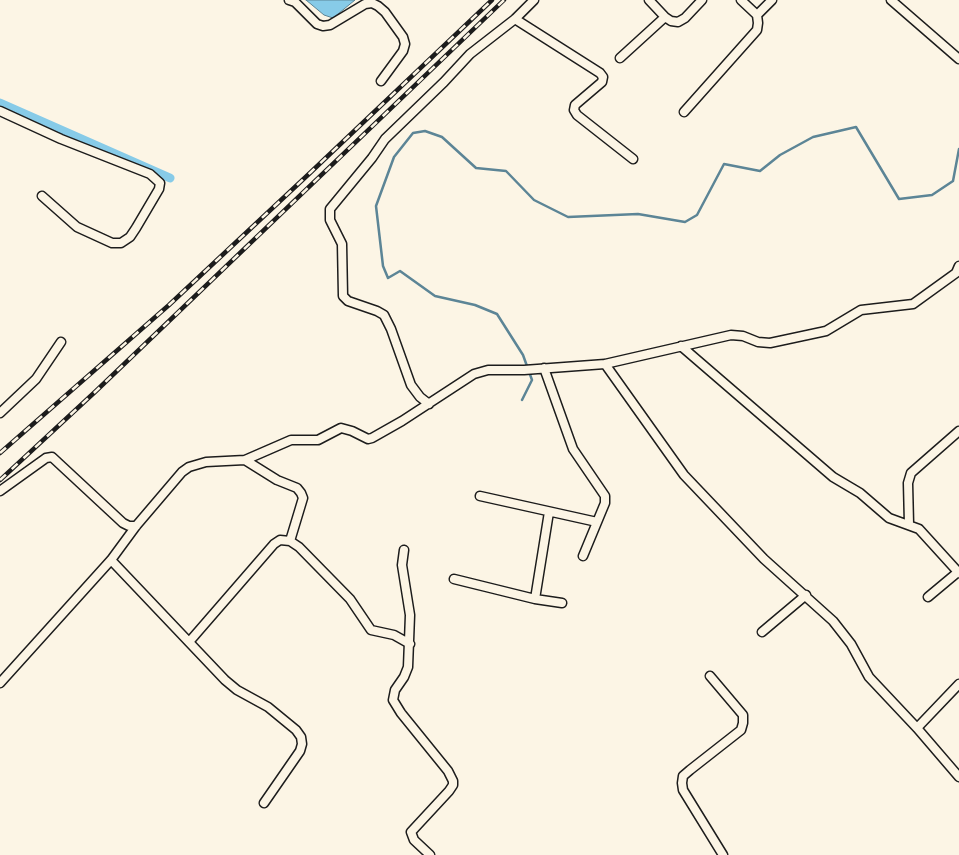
<!DOCTYPE html>
<style>
body{margin:0}
canvas{display:block;background:#fcf5e5}
</style>
<canvas width="959" height="855"></canvas>
<script>
const ctx = document.querySelector('canvas').getContext('2d');
ctx.lineJoin = 'round';
function paint(path, color) { ctx.fillStyle = color; ctx.fill(path, 'evenodd'); }
const toPath = rows => new Path2D(rows.map(r => 'M' + r).join(''));
function trace(path, color, width, dash) { ctx.strokeStyle = color; ctx.lineWidth = width; ctx.lineCap = dash ? 'butt' : 'round'; ctx.setLineDash(dash || []); ctx.stroke(path); }
const water = toPath([
 [306,0,355,0,333,18,324,15,306,0]
]);
paint(water, '#87cbe8');
trace(water, '#5c8596', 1);
trace(toPath([
 [522,400,532,380,523,355,497,314,475,305,435,296,400,271,388,278,383,266,376,206,394,157,413,133,425,131,442,137,476,168,506,171,534,200,568,217,638,214,685,222,697,215,724,164,760,171,780,155,813,137,856,127,899,199,932,195,953,181,959,149]
]), '#5c8596', 2.5);
trace(toPath([
 [0,103,170,178]
]), '#87cbe8', 9);
const minor = toPath([
 [289,0,295,2,317,24,323,26,330,25,365,4,372,3,378,6,385,12,403,37,405,44,403,51,381,81],
 [649,0,665,17,671,21,678,22,685,18,702,0],
 [891,0,959,59],
 [757,15,772,0],
 [515,19,600,73,603,77,602,82,575,105,574,110,577,115,633,159],
 [620,58,665,17],
 [0,111,61,139,150,174,160,183,159,189,136,228,130,237,121,243,112,243,77,227,42,196],
 [684,112,757,30,758,23,757,15,741,0],
 [681,346,833,477,860,493,889,518,919,529,959,573],
 [605,364,684,475,764,559,833,621,851,644,869,677,917,728,959,777],
 [544,368,573,449,605,496,605,503,583,556],
 [429,404,420,397,411,385,391,329,384,315,377,311,348,301,343,296,342,244,330,220,330,209,372,158,385,139,444,82,470,54,515,19,534,0],
 [0,413,36,379,61,342],
 [245,460,277,480,297,488,301,493,303,498,290,541],
 [0,491,46,458,52,457,123,523,129,526,136,526],
 [480,496,597,522],
 [909,524,908,483,911,473,959,431],
 [404,550,402,565,410,615,408,667,404,677,395,690,393,700,401,713,448,771,453,781,453,785,449,791,411,832,414,840,430,855],
 [111,560,225,680,237,690,268,707,296,730,301,737,302,744,300,751,264,803],
 [454,579,535,599,562,603],
 [928,597,958,572],
 [535,599,549,512],
 [762,632,806,595],
 [189,642,274,544,280,540,290,541,299,547,350,599,371,630,394,635,410,644],
 [710,676,743,715,743,723,741,730,690,770,683,776,682,783,683,790,723,855],
 [0,683,111,560,136,526,182,472,189,467,206,462,245,460,291,440,318,440,341,428,352,431,368,439,372,438,402,421,474,374,488,370,524,370,605,364,731,335,743,336,758,342,770,343,826,331,861,310,913,304,956,273,959,266],
 [917,728,959,684]
]);
trace(minor, '#1c1c1c', 11);
trace(minor, '#fcf5e5', 8);
const rail = toPath([
 [0,453,169,305,311,172,492,0],
 [0,480,96,391,504,0]
]);
trace(rail, '#1c1c1c', 4.5);
trace(rail, '#fcf5e5', 2.5, [8]);
</script>
